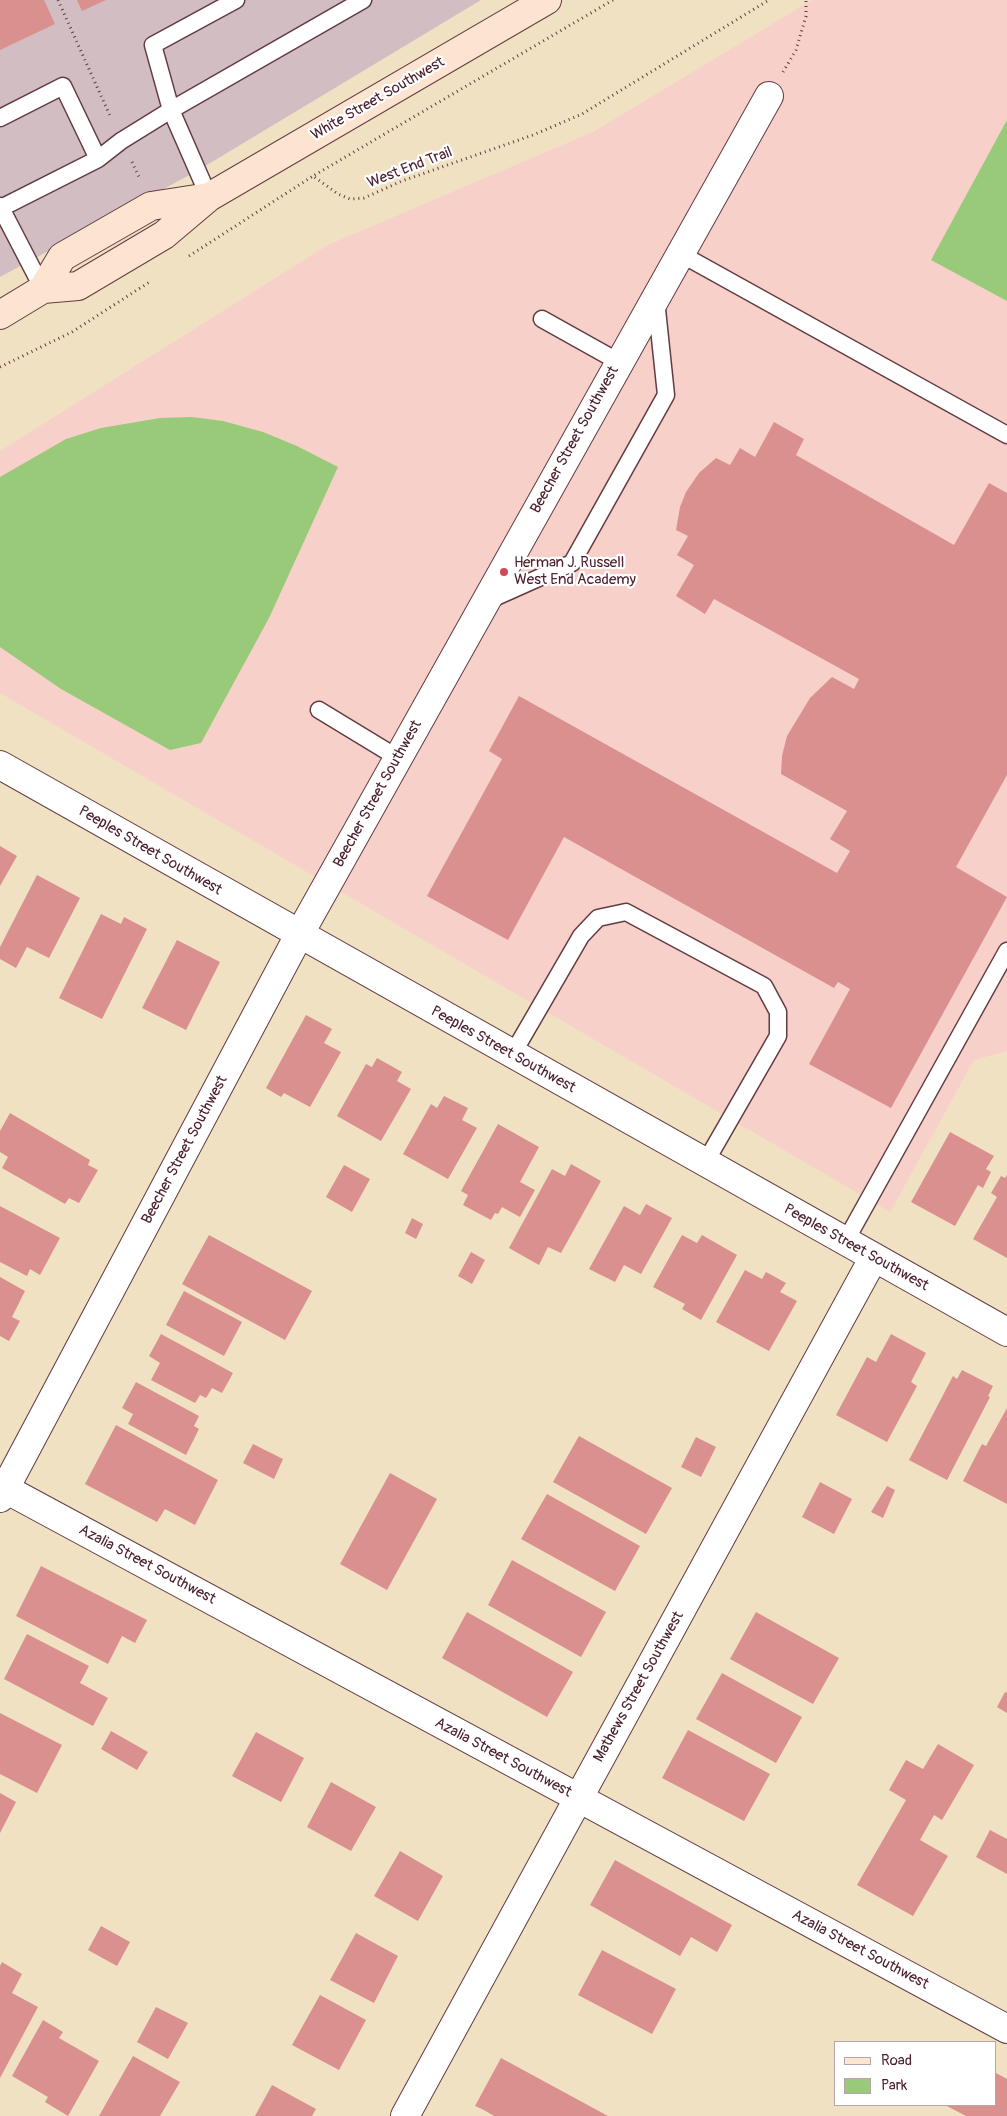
<!DOCTYPE html>
<style>
body{margin:0}
#map{position:relative;width:1007px;height:2116px;overflow:hidden;background:#f0e1c3;font-family:Pangolin,sans-serif}
canvas{display:block}
.legend{position:absolute;left:834px;top:2041px;width:162px;height:65px;box-sizing:border-box;background:#fff;border:1px solid #b7a5aa;margin:0;padding:6px 9px;list-style:none;font-size:15px;color:#4a1f2b}
.legend li{display:flex;align-items:center;gap:10px;height:25px}
.legend b{width:25px;border:1px solid #b7a5aa}
</style>
<div id="map">
<canvas width="1007" height="2116"></canvas>
<ul class="legend">
<li><b style="height:6px;background:#fde4d0"></b>Road</li>
<li><b style="height:14px;background:#98ca7a"></b>Park</li>
</ul>
</div>
<script>
const ctx = document.querySelector('canvas').getContext('2d');
ctx.lineJoin = 'round';
function paint(path, color) { ctx.fillStyle = color; ctx.fill(path, 'evenodd'); }
const toPath = rows => new Path2D(rows.map(r => 'M' + r).join(''));
function trace(path, color, width, dash) { ctx.strokeStyle = color; ctx.lineWidth = width; ctx.lineCap = dash ? 'butt' : 'round'; ctx.setLineDash(dash || []); ctx.stroke(path); }
function drawText(font, color, halo, rows, align = 'center') {
  ctx.font = font + ' Pangolin,sans-serif'; ctx.lineWidth = 4.5; ctx.setLineDash([]); ctx.textBaseline = 'middle'; ctx.strokeStyle = halo; ctx.fillStyle = color; for (const [text, x, y, turn = 0] of rows) {
    ctx.save(); ctx.translate(x, y); ctx.rotate((+turn || 0) * Math.PI / 180); ctx.textAlign = isNaN(turn) ? turn : align; if (halo) ctx.strokeText(text, 0, 0); ctx.fillText(text, 0, 0); ctx.restore();
  }
}
paint(toPath([
 [812,0,1007,0,1007,1051,974,1060,890,1212,0,693,0,451,328,245,593,132]
]), '#f7d0ca');
paint(toPath([
 [0,0,481,0,197,171,0,277]
]), '#d2bec2');
paint(toPath([
 [1007,120,1007,301,931,260],
 [192,417,223,421,263,432,297,446,338,467,269,618,201,743,170,750,61,689,0,647,0,477,66,439,101,428,160,418]
]), '#98ca7a');
paint(toPath([
 [0,0,44,0,55,24,0,50],
 [77,0,106,0,82,11],
 [774,422,804,439,796,455,954,545,989,483,1007,493,1007,775,956,867,1007,897,891,1108,809,1064,850,989,838,982,834,988,564,837,508,940,427,896,502,759,489,751,519,696,837,873,850,851,830,839,847,811,781,774,782,756,787,736,810,698,832,677,854,689,859,679,714,599,705,614,676,596,694,565,677,555,688,536,676,530,680,507,686,492,699,473,716,458,730,465,740,448,755,457],
 [0,846,17,856,0,886],
 [37,875,80,898,49,958,27,947,16,968,0,959,0,947],
 [101,914,121,924,124,917,147,929,102,1019,59,998],
 [177,940,220,962,186,1030,142,1008],
 [306,1015,332,1029,324,1043,341,1052,310,1107,284,1093,281,1097,266,1088],
 [377,1058,402,1072,397,1081,411,1089,381,1141,337,1116,366,1064,372,1067],
 [444,1096,468,1108,462,1120,477,1128,448,1179,403,1154,431,1104,437,1108],
 [10,1113,90,1160,88,1165,98,1170,79,1203,69,1198,65,1204,2,1168,8,1157,0,1152,0,1131],
 [498,1124,539,1147,520,1182,535,1190,520,1217,502,1207,498,1214,495,1213,491,1220,463,1205,468,1195,461,1191],
 [950,1132,994,1156,986,1169,991,1172,983,1188,978,1185,955,1226,911,1202],
 [571,1164,601,1181,561,1253,548,1247,539,1265,509,1248,552,1169,565,1176],
 [344,1165,370,1179,352,1212,326,1197],
 [1007,1175,1007,1258,973,1239,997,1197,991,1193,1001,1176,1005,1178],
 [646,1204,672,1218,641,1274,624,1265,615,1282,589,1269,624,1206,640,1215],
 [0,1206,60,1238,40,1275,30,1269,27,1276,0,1262],
 [412,1218,423,1224,416,1239,405,1233],
 [209,1235,312,1291,285,1340,182,1284],
 [682,1235,697,1243,702,1235,737,1255,701,1320,682,1309,685,1304,653,1287],
 [471,1252,485,1260,472,1284,458,1276],
 [745,1270,762,1279,766,1272,786,1283,780,1292,797,1301,769,1351,716,1322],
 [0,1277,25,1291,12,1317,20,1321,9,1341,0,1336],
 [184,1291,242,1322,224,1356,166,1325],
 [161,1334,233,1373,222,1393,212,1388,206,1398,200,1395,195,1403,151,1380,160,1363,149,1356],
 [891,1334,926,1353,911,1382,917,1386,887,1442,836,1415,867,1357,876,1362],
 [962,1370,993,1386,988,1396,990,1397,947,1480,909,1460,953,1376,957,1379],
 [136,1382,199,1416,194,1426,199,1429,186,1455,128,1424,133,1414,122,1408],
 [1007,1408,1007,1504,963,1481,982,1444,986,1446],
 [116,1425,218,1480,195,1525,165,1509,157,1522,85,1484],
 [579,1436,672,1488,646,1534,553,1482],
 [696,1437,716,1447,701,1477,681,1467],
 [253,1444,283,1459,274,1479,243,1463],
 [390,1473,437,1499,387,1590,340,1564],
 [820,1482,852,1499,834,1534,802,1517],
 [887,1486,895,1490,883,1518,871,1512],
 [547,1494,640,1546,615,1591,521,1539],
 [512,1560,606,1612,581,1657,488,1605],
 [41,1566,147,1620,135,1643,122,1636,108,1664,16,1616],
 [467,1612,573,1672,547,1717,442,1658],
 [756,1612,839,1658,813,1704,730,1659],
 [27,1634,89,1666,80,1683,108,1698,93,1726,4,1679],
 [722,1673,802,1717,776,1763,696,1719],
 [1005,1692,1007,1693,1007,1713,997,1707],
 [0,1713,62,1745,37,1793,0,1774],
 [688,1730,770,1774,744,1821,662,1778],
 [111,1731,148,1752,137,1770,101,1749],
 [256,1732,304,1758,281,1802,232,1776],
 [938,1744,974,1765,942,1820,934,1815,920,1840,948,1856,913,1916,857,1885,906,1800,889,1790,906,1760,923,1769],
 [331,1782,376,1807,351,1851,307,1827],
 [0,1793,16,1802,0,1833],
 [990,1830,1007,1839,1007,1874,976,1857],
 [400,1851,443,1876,418,1921,374,1896],
 [615,1860,732,1925,717,1952,691,1937,680,1956,590,1905],
 [101,1926,130,1942,117,1966,88,1950],
 [356,1933,398,1956,374,2003,330,1980],
 [602,1950,676,1989,652,2034,578,1995],
 [2,1962,22,1974,12,1993,38,2007,0,2078,0,1966],
 [320,1995,366,2020,339,2070,292,2045],
 [156,2007,188,2023,168,2059,137,2042],
 [43,2020,63,2032,59,2038,99,2061,68,2116,45,2102,48,2097,12,2076],
 [133,2056,180,2082,160,2116,99,2116],
 [501,2058,608,2116,494,2116,482,2109,475,2106],
 [996,2073,1007,2079,1007,2116,966,2116,945,2105,996,2105],
 [272,2085,316,2109,312,2116,255,2116]
]), '#da908e');
const lane = toPath([
 [0,118,63,86,98,159,1,208],
 [98,159,121,141,171,110,363,0],
 [209,197,171,110,153,45,236,0],
 [0,206,43,289],
 [679,253,1007,435],
 [542,319,619,362],
 [487,601,572,563,666,395,656,300],
 [319,710,398,758],
 [512,1055,581,936,598,918,626,912,764,986,778,1012,778,1036,705,1163],
 [845,1242,1007,951]
]);
const street = toPath([
 [0,765,1007,1332],
 [0,1486,1007,2029],
 [0,1498,299,935,769,96],
 [405,2116,874,1257]
]);
const secondary = toPath([
 [43,289,62,257,151,206,209,197],
 [0,315,43,289,78,286,164,235,209,197,547,0]
]);
trace(lane, '#633c42', 19);
trace(street, '#633c42', 30);
trace(secondary, '#633c42', 30);
trace(toPath([
 [58,0,111,118],
 [613,0,313,176,338,194,350,199,364,198,402,181,533,135,582,114,769,0],
 [783,72,796,50,806,16,806,0],
 [132,162,140,179],
 [189,256,313,176],
 [0,367,72,332,151,281]
]), '#633c42', 3, [1, 4]);
trace(lane, '#fff', 16);
trace(street, '#fff', 28);
trace(secondary, '#fde4d0', 28);
for (const [x, y, r, color] of [
 [504,572,5,"#d1495b"]
]) { const dot = new Path2D(); dot.arc(x, y, r, 0, 2 * Math.PI); ctx.fillStyle = color; ctx.fill(dot); trace(dot, '#fff', 2); }
drawText('15px', '#4a1f2b', '#fff', [
 ["White Street Southwest",378,99,-30],
 ["West End Trail",410,168,-21],
 ["Beecher Street Southwest",575,440,-61],
 ["Beecher Street Southwest",378,794,-61],
 ["Peeples Street Southwest",150,851,30],
 ["Peeples Street Southwest",503,1050,29],
 ["Beecher Street Southwest",185,1150,-62],
 ["Peeples Street Southwest",856,1248,29],
 ["Azalia Street Southwest",147,1565,28],
 ["Mathews Street Southwest",639,1687,-61],
 ["Azalia Street Southwest",503,1758,28],
 ["Azalia Street Southwest",860,1950,28]
]);
drawText('15px', '#4a1f2b', '#fff', [
 ["Herman J. Russell",514,563],
 ["West End Academy",514,580]
], 'left');
</script>
